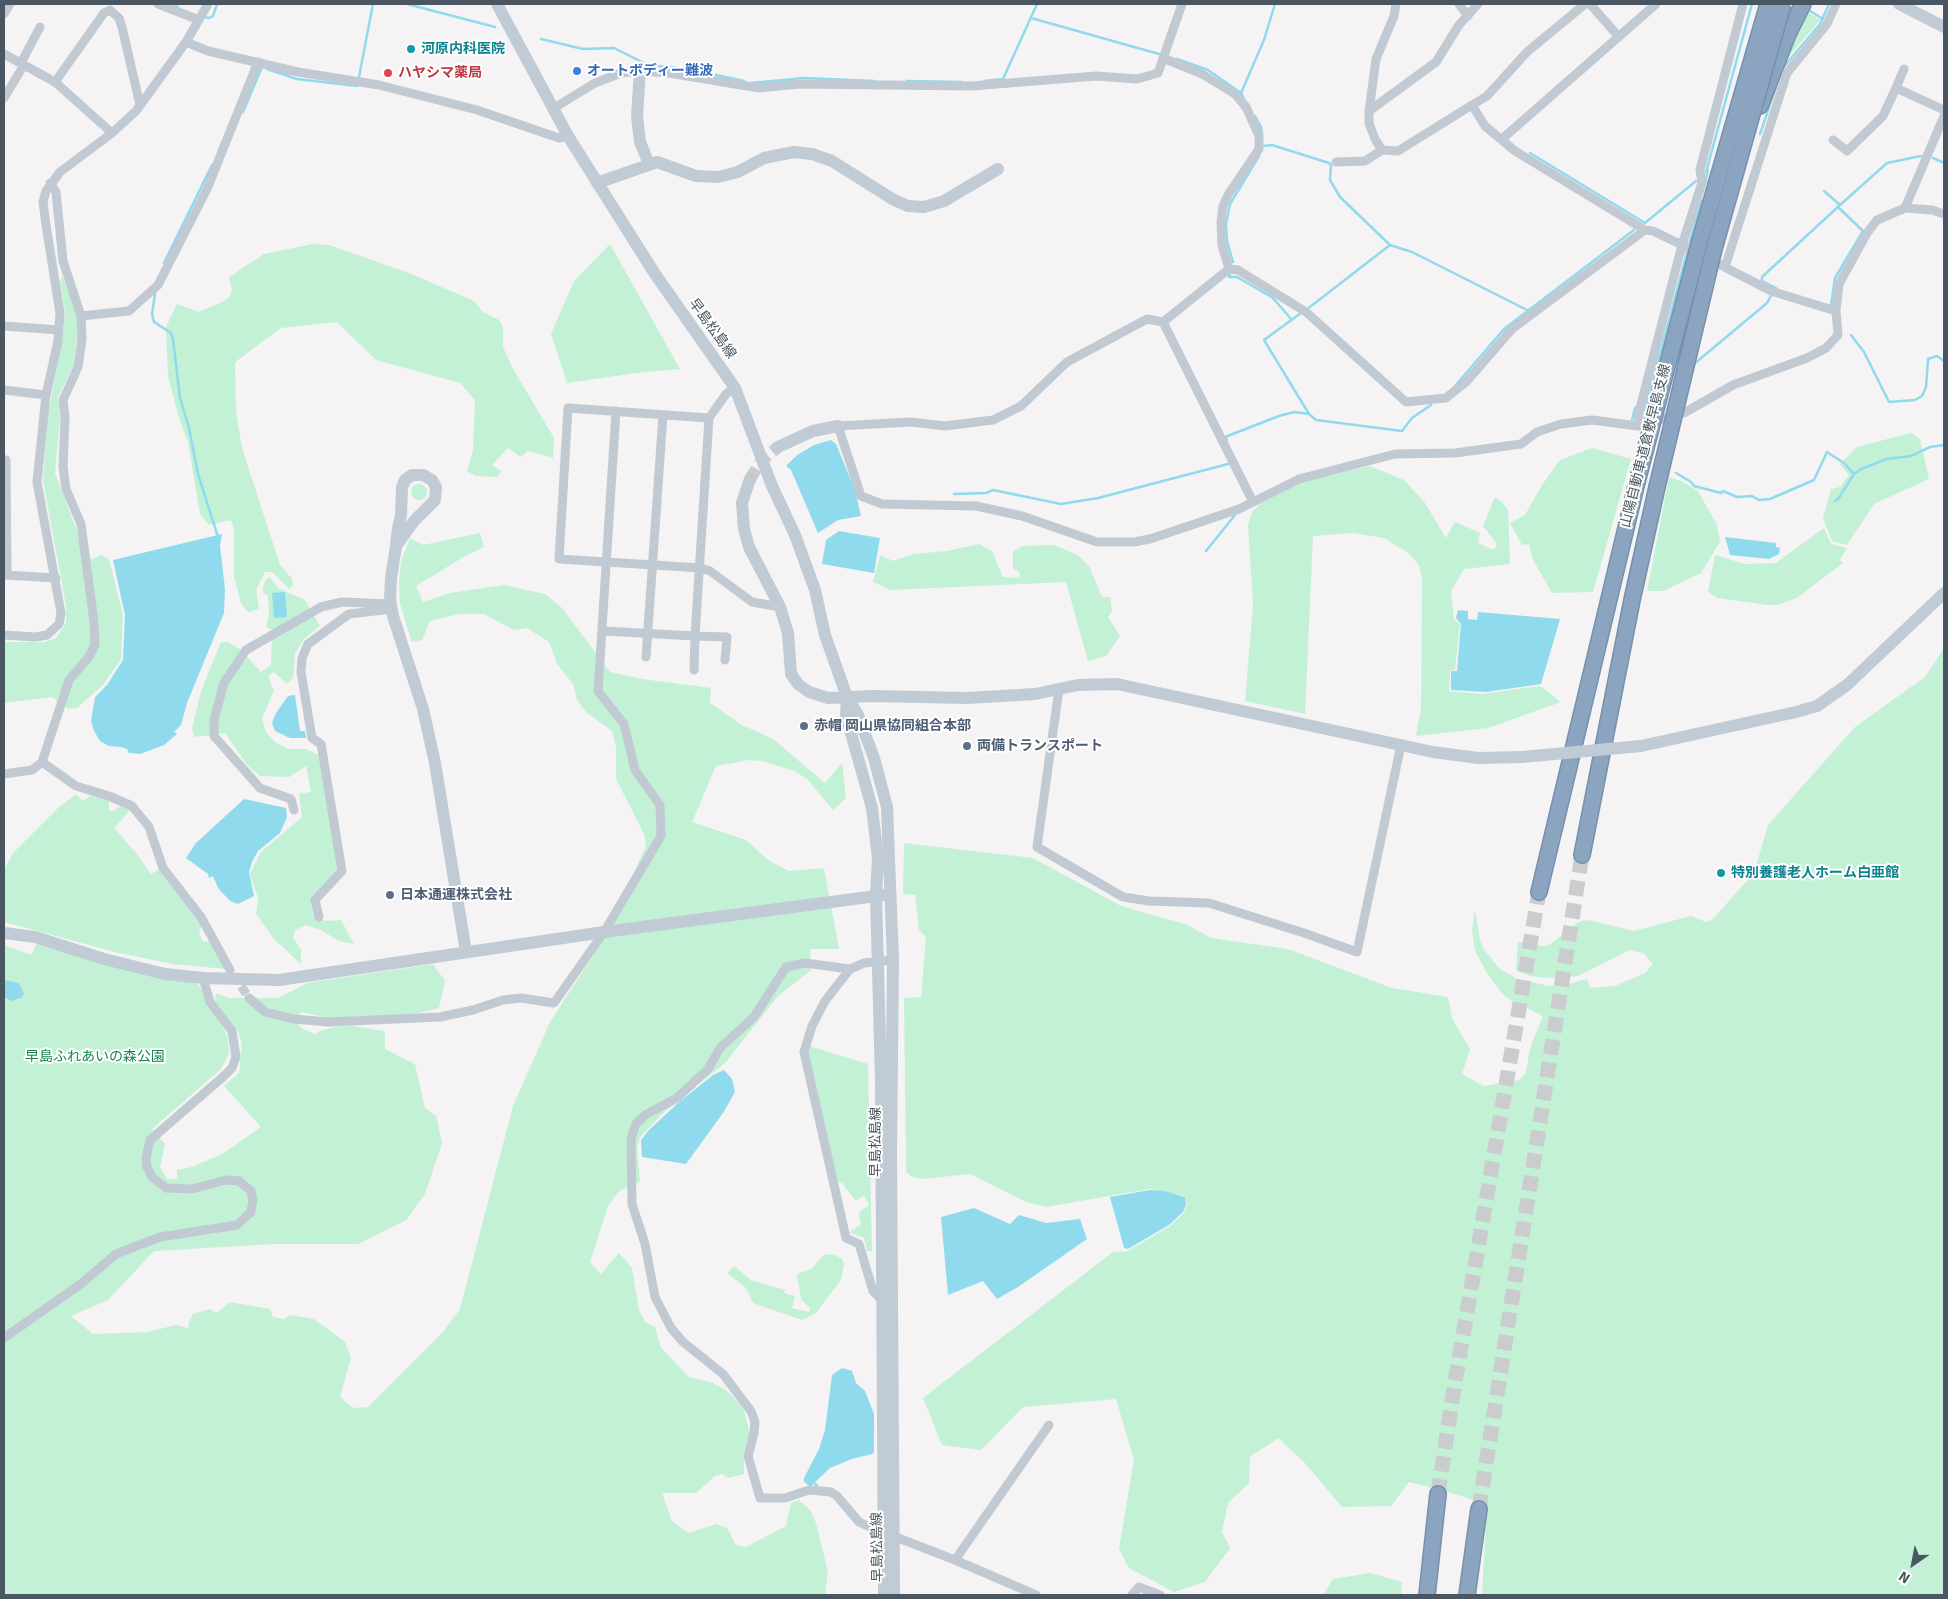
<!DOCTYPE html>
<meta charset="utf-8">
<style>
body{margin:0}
#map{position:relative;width:1948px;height:1599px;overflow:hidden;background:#f5f3f3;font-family:Signika,sans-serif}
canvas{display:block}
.frame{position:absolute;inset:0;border:5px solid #4a5661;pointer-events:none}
.north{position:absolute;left:1888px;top:1539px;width:50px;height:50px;-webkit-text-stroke:4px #fff;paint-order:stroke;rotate:213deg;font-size:14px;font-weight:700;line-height:20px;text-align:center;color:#4a5661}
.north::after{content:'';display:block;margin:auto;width:18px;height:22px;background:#4a5661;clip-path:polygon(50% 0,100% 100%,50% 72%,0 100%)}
</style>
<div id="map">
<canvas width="1948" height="1599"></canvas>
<div class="frame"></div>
<div class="north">N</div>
</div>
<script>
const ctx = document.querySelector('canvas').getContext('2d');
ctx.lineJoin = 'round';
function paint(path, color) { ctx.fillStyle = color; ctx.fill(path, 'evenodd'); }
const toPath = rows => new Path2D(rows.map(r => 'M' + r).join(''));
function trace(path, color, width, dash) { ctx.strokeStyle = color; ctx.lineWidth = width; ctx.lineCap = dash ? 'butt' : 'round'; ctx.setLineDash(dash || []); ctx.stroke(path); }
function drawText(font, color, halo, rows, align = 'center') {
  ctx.font = font + ' Signika,"Noto Sans JP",sans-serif'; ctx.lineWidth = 4; ctx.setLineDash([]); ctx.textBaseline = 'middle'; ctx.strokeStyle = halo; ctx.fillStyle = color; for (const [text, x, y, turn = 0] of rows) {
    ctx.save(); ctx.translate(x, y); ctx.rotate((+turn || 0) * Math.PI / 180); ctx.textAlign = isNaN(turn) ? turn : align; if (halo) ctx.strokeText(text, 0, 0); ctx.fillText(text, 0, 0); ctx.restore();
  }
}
paint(toPath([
 [1806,11,1820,20,1782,64],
 [313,244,329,245,409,273,474,301,483,312,499,320,503,327,503,347,512,367,554,438,553,458,528,451,521,457,508,448,492,465,501,471,498,477,476,476,467,471,473,450,475,400,460,383,376,360,337,322,281,328,235,362,236,411,242,448,280,565,292,579,293,585,289,589,272,572,265,572,256,590,259,609,248,612,241,604,234,576,234,529,231,520,209,525,200,514,188,442,179,418,168,376,166,327,177,304,199,312,224,301,230,296,232,290,229,277,264,254],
 [610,244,680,369,636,373,567,383,551,334,574,281],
 [62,275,77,313,78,332,73,367,58,397,60,418,55,473,77,531,81,551,88,558,92,559,101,555,109,559,123,615,121,659,103,685,77,708,68,709,52,697,4,703,4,642,45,642,56,638,66,623,66,606,43,480,48,415,64,327,65,312,60,282],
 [1911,433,1920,439,1929,479,1874,504,1847,545,1832,541,1823,518,1831,489,1840,487,1849,475,1840,464,1857,447],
 [1592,448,1631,459,1593,592,1552,593,1533,560,1529,544,1522,545,1510,523,1525,515,1542,485,1560,460],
 [1370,466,1404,480,1425,503,1446,538,1455,522,1480,533,1478,543,1494,550,1497,544,1483,526,1495,497,1503,503,1508,510,1510,564,1464,569,1451,591,1454,619,1460,624,1455,670,1450,670,1449,691,1481,694,1540,686,1561,702,1488,728,1416,736,1421,709,1422,579,1419,565,1408,553,1384,538,1353,533,1313,536,1305,714,1245,701,1253,605,1248,526,1252,512,1260,504,1300,482],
 [1669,477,1683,482,1698,491,1717,525,1720,542,1701,573,1663,591,1647,591],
 '411 492a8 8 0 1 1 16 0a8 8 0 1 1-16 0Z',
 [1824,528,1831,544,1847,548,1840,560,1843,563,1797,598,1777,605,1767,605,1718,598,1708,592,1715,555,1745,564,1776,563],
 [480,533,484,547,465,556,416,586,423,602,450,593,504,585,545,594,562,608,610,672,642,679,711,688,710,703,742,725,773,739,825,783,842,763,846,798,833,810,807,779,794,771,762,761,748,760,716,766,692,822,746,840,768,860,789,871,824,868,839,949,810,949,811,970,777,997,725,1063,664,1112,640,1137,637,1149,640,1181,619,1191,608,1206,590,1262,601,1274,619,1253,632,1268,639,1310,645,1322,655,1327,661,1348,689,1377,711,1382,726,1390,743,1407,750,1433,744,1451,744,1474,728,1478,722,1474,715,1476,696,1493,662,1493,672,1521,689,1533,716,1524,727,1528,736,1545,746,1547,786,1526,791,1503,799,1500,810,1510,816,1523,828,1572,825,1595,4,1595,4,945,32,955,36,943,198,984,225,1031,228,1039,229,1053,221,1069,152,1129,165,1144,160,1167,167,1179,177,1179,177,1170,192,1167,222,1154,261,1127,224,1086,239,1073,242,1044,238,1032,215,1001,216,993,229,998,279,998,307,983,433,964,445,981,439,1008,405,1016,357,1016,333,1019,301,1012,296,1021,301,1028,315,1034,322,1030,346,1025,385,1031,385,1049,415,1064,425,1108,436,1116,442,1143,425,1194,406,1220,358,1244,275,1244,154,1251,108,1300,71,1316,93,1334,148,1332,176,1325,188,1328,189,1321,193,1314,210,1309,217,1313,230,1302,270,1309,273,1317,284,1319,290,1315,314,1319,345,1342,351,1357,340,1397,353,1408,368,1407,443,1332,460,1309,513,1106,550,1022,602,942,646,846,645,836,616,779,616,747,612,731,586,712,577,700,573,684,557,664,549,642,527,628,514,630,484,614,459,614,430,621,422,640,412,642,400,604,399,580,401,561,410,538,423,545],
 [979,544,992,551,1003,577,1019,578,1020,573,1013,568,1013,552,1022,546,1054,545,1078,555,1089,566,1102,597,1110,597,1112,611,1108,617,1120,636,1106,656,1088,661,1066,582,891,590,873,582,880,555,893,561,913,554,947,551],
 [270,577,278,588,305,600,320,626,304,639,295,653,293,678,287,684,274,672,268,676,274,691,262,718,266,732,275,742,289,749,306,749,318,755,340,868,312,899,313,915,325,921,341,920,354,944,339,941,321,930,306,925,295,930,293,937,301,950,301,964,275,940,256,914,258,898,250,874,260,853,302,817,299,794,311,792,306,766,289,777,260,776,247,765,225,733,195,737,192,729,201,691,221,642,228,642,240,649,261,672,271,665,272,630,266,627,269,614,268,596,263,593,263,587,266,579],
 [1944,648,1944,1595,1482,1595,1487,1506,1459,1495,1409,1482,1391,1506,1342,1507,1304,1462,1278,1438,1250,1457,1249,1483,1228,1503,1222,1532,1230,1548,1205,1582,1174,1592,1129,1568,1119,1549,1134,1460,1116,1399,1023,1407,981,1450,942,1445,923,1398,1113,1252,1128,1251,1170,1226,1184,1213,1187,1205,1185,1196,1149,1189,1046,1207,1026,1202,970,1174,922,1179,912,1177,906,1172,904,998,921,997,926,937,919,930,915,895,903,894,904,843,1033,858,1121,906,1188,925,1211,938,1288,949,1392,988,1448,997,1452,1018,1470,1049,1462,1074,1484,1086,1520,1080,1526,1073,1530,1048,1543,1016,1505,997,1486,972,1475,950,1472,930,1475,910,1480,940,1485,951,1499,968,1517,979,1549,986,1569,984,1587,979,1590,988,1615,986,1645,973,1653,964,1643,953,1630,950,1578,976,1550,978,1529,976,1516,970,1518,942,1543,946,1549,945,1578,922,1588,920,1634,931,1691,916,1706,922,1712,920,1754,873,1768,825,1855,727,1925,677],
 [76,794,83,801,91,795,109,800,109,810,113,811,121,806,130,810,114,828,136,853,151,874,160,869,202,924,199,934,203,941,210,942,226,969,173,964,115,952,4,922,4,870,13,853,59,807],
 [809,1046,868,1064,872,1251,867,1251,864,1238,849,1232,861,1225,859,1212,869,1205,864,1196,856,1201,842,1183,837,1182,807,1055],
 [833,1254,842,1259,844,1264,841,1280,815,1314,802,1320,753,1303,746,1288,727,1273,734,1266,751,1280,785,1290,784,1293,795,1296,792,1308,809,1312,810,1308,801,1299,797,1274,811,1269,824,1255],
 [1370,1573,1402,1582,1401,1595,1323,1595,1333,1579]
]), '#c3f1d5');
paint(toPath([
 [831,440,836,444,855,490,861,516,838,520,818,533,791,470,786,466,797,455,814,445],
 [839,531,880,538,874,573,822,564,826,540],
 [222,534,220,546,225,589,224,613,187,703,181,725,174,732,177,734,164,745,140,754,129,753,127,749,121,747,109,746,100,741,94,731,91,721,95,697,107,685,123,660,125,615,113,560],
 [1725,537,1776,543,1776,547,1780,548,1779,554,1769,559,1730,555],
 [285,592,287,617,274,618,272,593],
 [1458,610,1468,611,1468,619,1477,620,1478,612,1560,619,1541,684,1486,692,1451,690,1451,671,1457,671,1461,624,1456,618],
 [295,695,300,731,305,731,306,738,290,738,275,731,272,723,276,713,288,696],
 [244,799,286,808,287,817,280,833,258,851,252,862,249,872,254,896,238,904,230,901,218,888,213,876,209,878,208,874,186,858,196,843],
 [4,980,19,983,24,994,21,998,12,1001,4,997],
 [724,1070,732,1079,735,1092,723,1113,686,1164,642,1157,641,1140,649,1130,678,1103,713,1075],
 [1150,1190,1164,1191,1185,1197,1186,1205,1183,1212,1169,1225,1128,1249,1124,1248,1110,1197],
 [974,1208,1010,1224,1019,1215,1046,1223,1080,1219,1087,1239,1018,1287,997,1299,983,1281,948,1295,941,1217],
 [842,1368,852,1371,856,1383,865,1391,869,1401,874,1414,874,1452,872,1454,852,1459,830,1468,815,1482,818,1485,817,1487,813,1484,811,1487,804,1482,804,1478,819,1449,825,1430,832,1375]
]), '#90daee');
trace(toPath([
 [170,4,178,7],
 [407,4,495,27],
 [1807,9,1823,19],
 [204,17,209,18,213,16,217,4],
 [1031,18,1159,54],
 [541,39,583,49,614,48,648,65,688,69,744,81],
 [1177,59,1208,70,1241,93,1244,99],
 [267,69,297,79,357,86],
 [1782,69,1820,24,1829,4],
 [359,77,373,4],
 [907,81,961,82],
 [984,81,1003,79,1037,4],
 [752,83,804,78,874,81],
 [1241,93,1264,40,1275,4],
 [243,112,262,67],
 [1255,116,1261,127,1262,134],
 [1760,134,1778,81],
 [1264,146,1272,145,1329,163,1331,165,1330,180,1340,197,1390,245,1412,252,1527,310],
 [1530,153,1645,223],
 [1933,158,1944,163],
 [1706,172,1752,4],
 [1705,184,1708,170],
 [1840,205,1887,163,1921,156],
 [1645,223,1696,181],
 [1689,245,1701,201],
 [1233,262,1227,241,1226,224,1230,204,1259,156],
 [164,263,212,165],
 [1230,275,1229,277,1237,277,1273,298,1292,320],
 [1775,290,1776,288,1762,281,1762,277,1840,205,1824,191],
 [155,294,152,314,154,322,171,333,173,339,180,398,189,428,198,474,218,537],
 [1831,305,1835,278,1863,231,1838,207],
 [1306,310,1390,245],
 [1301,313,1264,340,1309,414,1316,420,1402,431,1412,418,1431,405],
 [1851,335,1864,352,1889,402,1915,400,1922,396,1926,387,1928,359,1937,356,1944,361],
 [1694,364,1767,303,1772,294],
 [1455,386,1504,329,1634,230],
 [1645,410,1687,252],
 [1632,420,1635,408],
 [1227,440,1225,437,1279,416,1294,412,1309,414],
 [1676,473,1691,482,1694,486,1721,493,1723,491,1737,497,1752,496,1759,500,1770,499,1814,480,1827,452,1844,463,1854,474],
 [954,494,986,493,993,490,1061,504,1098,498,1228,464],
 [1835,501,1838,499,1854,474,1861,469,1887,459,1911,456,1930,447,1944,445],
 [1206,551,1235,515]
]), '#90daee', 2.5);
trace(toPath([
 [234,975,249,998]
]), '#caccce', 9, [9, 4.5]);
trace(toPath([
 [750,479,761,461,778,447]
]), '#caccce', 12, [12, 6]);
trace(toPath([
 [1438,1494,1454,1388,1539,892],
 [1479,1509,1582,855]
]), '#caccce', 15, [15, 8]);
const highway = toPath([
 [1760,106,1788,34,1803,4],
 [1582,855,1632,600,1657,487],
 [1539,892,1637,482],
 [1427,1595,1438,1494],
 [1467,1595,1479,1509]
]);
trace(highway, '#7690ad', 18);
trace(toPath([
 [158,4,199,20],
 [1396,4,1394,16,1376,59,1369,111,1369,123,1375,139,1382,150,1398,151,1472,105],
 [1459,4,1468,16],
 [1585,4,1527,52,1487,96,1472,105,1485,126,1515,151,1645,230,1653,231,1682,245,1771,291,1836,311],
 [1590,4,1619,37],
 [4,14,10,4],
 [186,42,208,51,298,72,379,85,477,110,559,138,568,136],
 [4,54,55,82,112,133],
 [1163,58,1202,74,1235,94,1246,107,1259,136,1259,149,1228,195,1223,206,1221,222,1222,245,1229,269],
 [21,63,40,27],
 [1904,69,1896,88,1944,110],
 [55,82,104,13,110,10,119,18,122,27,140,105],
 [4,98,24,65],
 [554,108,595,83,621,73,640,71,669,73,759,88,799,84,972,86,1096,76,1137,79,1158,73,1182,4],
 [1369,111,1436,62,1459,25,1478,4],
 [1502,139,1656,4],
 [1833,140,1847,151,1883,116,1896,88],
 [1336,162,1365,161,1382,150],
 [1905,208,1944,116],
 [1645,230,1512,329,1467,381,1446,398,1406,402,1306,312,1238,270,1229,269,1163,322,1147,319,1067,362,1021,406,993,420,945,426,911,422,838,426,861,496,882,504,976,506,1022,516,1097,542,1134,542,1150,539,1239,509,1299,479,1395,454,1455,453,1521,444,1537,432,1561,424,1592,420,1638,426,1684,413,1733,385,1807,358,1826,348,1838,335,1836,311,1839,284,1867,233,1877,220,1905,208,1932,210,1944,214],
 [1725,267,1787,73,1827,24,1836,4],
 [81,316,129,311,158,285,207,189,258,62],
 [1163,322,1253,502],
 [4,326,59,330],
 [4,390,46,395],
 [709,418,568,408,559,559,701,568,710,571,752,602,780,607],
 [1638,426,1639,412,1682,245,1702,183,1700,170,1743,4],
 [4,460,6,460,7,575],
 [4,575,56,578],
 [603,631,695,636,709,418,726,394,735,388],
 [4,635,35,637,47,635,59,624,61,613,37,482,46,395,58,341,60,313,46,225,43,202,46,191,60,172,112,133,136,111,186,42,208,4],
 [646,657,663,415],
 [694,670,695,636,727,637,725,660],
 [1059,689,1037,847,1123,897,1149,901,1209,903,1304,933,1357,952,1401,745],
 [42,762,76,786,109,796,132,806,149,827,163,868,201,917,230,970],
 [4,774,32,770,42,762,69,680,89,657,95,644,94,622,81,524,66,489,63,467,65,417,63,400,78,367,82,339,81,316,63,261,56,192,50,183],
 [294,810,291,799,260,788,214,736,214,720,224,683,246,650,321,607,342,602,391,604],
 [319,917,315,900,342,871,321,744,312,738,301,672,302,658,308,644,349,614,392,609],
 [850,969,805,963,786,967,754,1017,720,1048,708,1069,677,1098,645,1115,636,1124,631,1139,632,1204,645,1244,655,1297,671,1328,683,1342,723,1374,751,1411,755,1422,754,1433,748,1456,760,1498,785,1498,809,1490,831,1492,837,1496,859,1522,870,1527,955,1560,1036,1595],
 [249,998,265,1012,294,1019,328,1022,440,1017,473,1010,503,1000,521,998,554,1003,604,932,661,836,660,805,635,770,624,724,598,691,616,411],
 [881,1299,873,1291,859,1244,846,1238,804,1052,812,1026,825,1001,850,969,864,963,893,960],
 [4,1338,82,1283,116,1254,160,1237,237,1225,251,1212,253,1200,251,1191,239,1181,226,1180,192,1189,166,1188,152,1177,147,1167,146,1158,150,1140,224,1076,232,1068,236,1057,232,1031,210,1002,203,978],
 [955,1560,1049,1425],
 [1132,1595,1139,1587,1160,1595]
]), '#c1cad2', 9);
trace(toPath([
 [497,4,568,136,655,274,735,388,772,486,795,535,815,590,825,635,847,697,858,715,874,758,887,807,893,960,891,1153,894,1595],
 [1899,4,1944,27],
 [640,71,637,116,640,142,649,164],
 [597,183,657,162,696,176,718,177,738,172,764,158,794,152,812,154,832,161,894,200,908,206,924,207,944,201,998,169],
 [778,447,813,431,838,426],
 [750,479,742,503,744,529,749,547,780,607,788,633,791,674,798,684,809,692,828,698,872,696,967,698,1035,694,1078,685,1117,684,1433,752,1478,758,1522,757],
 [396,546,414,521,435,500,436,487,432,480,423,475,412,475,405,480,402,487,401,515,398,528,396,546,391,578,390,600,393,616,423,709,435,763,466,952],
 [847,697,846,715,872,808,878,859,876,896,881,1079,884,1595],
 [1641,746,1796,712,1817,706,1847,685,1944,593],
 [4,933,35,937,104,959,165,974,203,978,279,980,604,932,884,895]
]), '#c1cbd6', 12);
trace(highway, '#8ba5c1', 15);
const highwayBridge = toPath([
 [1637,482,1699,244,1768,4],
 [1657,487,1714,249,1783,4]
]);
trace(highwayBridge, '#7690ad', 18, []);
trace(toPath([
 [1522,757,1641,746]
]), '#c1cbd6', 12);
trace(highwayBridge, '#8ba5c1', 15);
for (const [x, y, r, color] of [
 [411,49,5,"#0f9aa8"],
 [577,71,5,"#3f7fe0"],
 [388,73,5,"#e0444e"],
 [804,726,5,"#5c6f8a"],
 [967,746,5,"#5c6f8a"],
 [1721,873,5,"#0f9aa8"],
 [390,895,5,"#5c6f8a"]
]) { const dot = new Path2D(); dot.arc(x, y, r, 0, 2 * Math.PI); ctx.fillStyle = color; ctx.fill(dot); trace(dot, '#fff', 2); }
drawText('bold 14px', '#0d838f', '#fff', [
 ["河原内科医院",421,49],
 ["特別養護老人ホーム白亜館",1731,873]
], 'left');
drawText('bold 14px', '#366cbe', '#fff', [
 ["オートボディー難波",587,71]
], 'left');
drawText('bold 14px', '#be3a42', '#fff', [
 ["ハヤシマ薬局",398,73]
], 'left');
drawText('14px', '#4a5661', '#fff', [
 ["早島松島線",712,329,54],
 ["山陽自動車道倉敷早島支線",1646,446,-76],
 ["早島松島線",876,1142,-90],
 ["早島松島線",878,1547,-91]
]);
drawText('bold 14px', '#4e5e75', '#fff', [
 ["赤帽 岡山県協同組合本部",814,726],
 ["両備トランスポート",977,746],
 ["日本通運株式会社",400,895]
], 'left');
drawText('14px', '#17864f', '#fff', [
 ["早島ふれあいの森公園",95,1057]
]);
</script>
